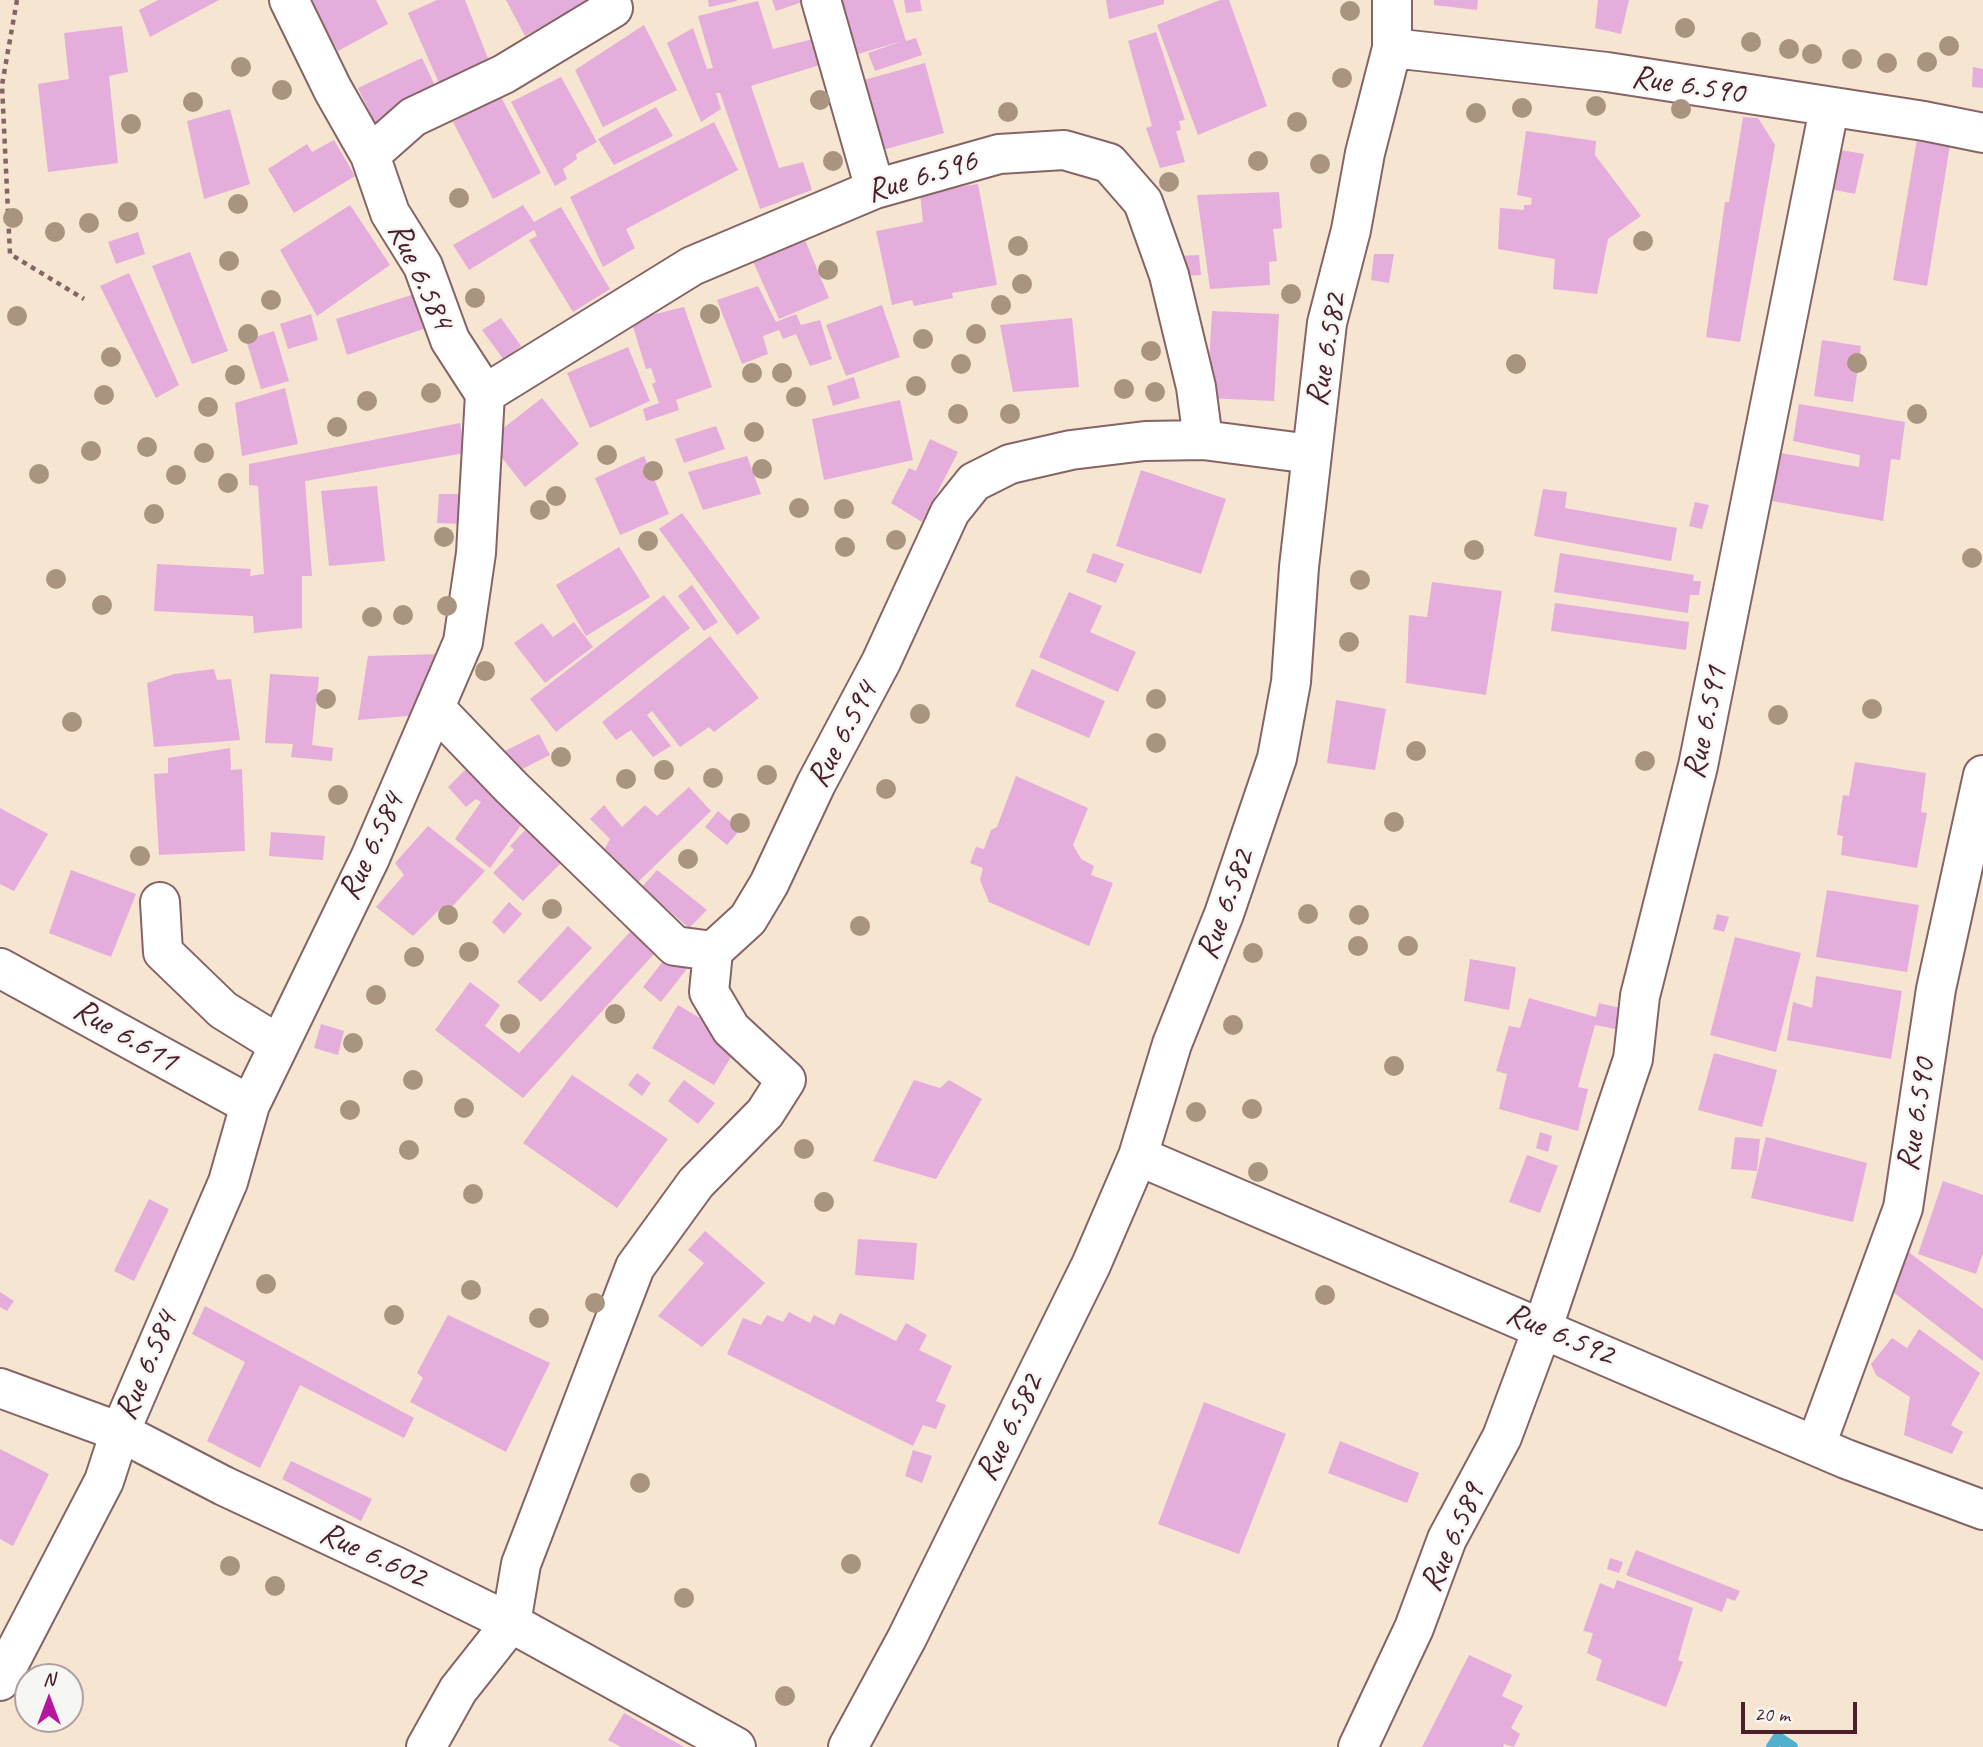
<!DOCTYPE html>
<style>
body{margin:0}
#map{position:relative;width:1983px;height:1747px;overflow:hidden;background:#f5e5d1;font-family:Caveat,sans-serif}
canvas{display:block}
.north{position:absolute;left:14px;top:1663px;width:70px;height:70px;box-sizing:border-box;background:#f6f6f2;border:2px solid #b1a0a2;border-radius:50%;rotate:0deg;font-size:19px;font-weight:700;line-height:28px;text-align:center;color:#4a1f2b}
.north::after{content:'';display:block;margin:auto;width:24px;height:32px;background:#b5179e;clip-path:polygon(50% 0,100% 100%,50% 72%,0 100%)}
.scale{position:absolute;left:1741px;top:1702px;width:116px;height:32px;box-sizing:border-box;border:4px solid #4a1f2b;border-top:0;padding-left:9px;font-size:21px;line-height:24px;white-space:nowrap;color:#4a1f2b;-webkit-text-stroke:5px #f6f6f2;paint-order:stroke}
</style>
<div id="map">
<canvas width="1983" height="1747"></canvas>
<div class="north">N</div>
<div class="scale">20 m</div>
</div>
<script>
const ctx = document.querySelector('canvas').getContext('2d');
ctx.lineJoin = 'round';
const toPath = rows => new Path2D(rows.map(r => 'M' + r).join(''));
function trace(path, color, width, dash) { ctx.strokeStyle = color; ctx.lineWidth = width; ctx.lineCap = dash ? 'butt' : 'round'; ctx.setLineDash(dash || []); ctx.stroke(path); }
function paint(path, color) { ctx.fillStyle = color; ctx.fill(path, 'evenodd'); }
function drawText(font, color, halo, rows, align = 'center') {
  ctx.font = font + ' Caveat,sans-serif'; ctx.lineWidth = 5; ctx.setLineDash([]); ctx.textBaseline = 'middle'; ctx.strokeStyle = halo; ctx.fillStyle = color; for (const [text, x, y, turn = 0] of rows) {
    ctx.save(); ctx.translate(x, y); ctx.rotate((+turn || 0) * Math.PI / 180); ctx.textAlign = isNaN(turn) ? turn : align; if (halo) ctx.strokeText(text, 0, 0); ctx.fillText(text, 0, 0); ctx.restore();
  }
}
trace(toPath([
 [1772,1747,1778,1738,1792,1747]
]), '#50b0ce', 12);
paint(toPath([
 [158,0,219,0,150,37,139,10],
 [308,0,376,0,388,24,338,51],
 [437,0,465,0,493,71,443,92,408,13],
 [506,0,590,0,525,36],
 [708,0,737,0,737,1,709,7],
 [772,0,808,0,776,11],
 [831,0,893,0,906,41,916,38,922,55,875,71,868,53,902,41,848,57],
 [904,0,920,0,922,11,906,13],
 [1106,0,1164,0,1164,4,1109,19],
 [1220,0,1229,0,1267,106,1198,135,1157,25],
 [1434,0,1478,0,1477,10,1434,5],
 [1598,0,1629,0,1621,34,1595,28],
 [758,1,773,49,825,36,833,61,751,86,779,168,803,162,812,190,760,209,720,93,716,93,721,109,701,122,667,43,693,28,707,69,713,68,698,16],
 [644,25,677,90,603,127,575,70],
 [122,26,128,72,109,76,118,163,48,172,38,84,69,79,64,33],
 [1156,32,1185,120,1179,121,1181,130,1176,131,1185,162,1160,168,1146,128,1152,126,1128,41],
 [422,58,439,94,377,127,358,88],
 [925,63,944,133,868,154,850,84],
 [1973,67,1983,69,1983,88,1972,87],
 [561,77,597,142,576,154,577,159,563,169,567,179,555,186,511,102],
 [500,95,541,173,493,199,453,122],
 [656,107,673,136,614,165,598,139],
 [230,109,250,184,204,199,187,121],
 [1743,117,1758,118,1775,145,1740,342,1706,337,1725,202,1729,202],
 [714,122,738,170,626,229,635,248,603,267,570,197],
 [1526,131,1596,141,1595,155,1641,216,1608,239,1597,294,1553,289,1555,259,1498,249,1500,208,1524,210,1524,205,1531,205,1532,198,1517,195],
 [1917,139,1950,145,1927,286,1893,280],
 [334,140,355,176,294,213,268,169,307,144,312,152],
 [1835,149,1864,154,1855,194,1825,188],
 [978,184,997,285,952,293,953,298,914,306,912,300,892,305,876,231,923,222,920,193],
 [1279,192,1282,228,1273,229,1277,261,1269,262,1270,285,1210,289,1197,195],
 [350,205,390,265,317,316,280,250],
 [523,205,534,222,561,207,610,289,573,312,529,240,537,236,534,230,469,270,453,245],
 [138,232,145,254,116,264,108,242],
 [805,240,829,298,779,319,750,255],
 [190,252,228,351,192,364,152,266],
 [1374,254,1394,254,1389,283,1371,280],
 [1199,255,1201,275,1181,276,1179,256],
 [129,273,179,385,156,398,100,286],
 [758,286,776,322,796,314,801,325,820,320,832,359,810,366,796,334,783,339,779,330,763,336,768,354,742,364,717,300],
 [424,291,432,326,347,355,336,319],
 [882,305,900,357,846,376,826,325],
 [684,307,712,387,676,400,679,410,646,421,643,409,659,403,652,384,656,382,651,368,646,369,631,320],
 [1212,311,1279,314,1274,401,1207,398],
 [311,314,318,340,288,349,280,324],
 [501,318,521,346,504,360,482,330],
 [1072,318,1079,387,1013,392,1000,325],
 [274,331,289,381,261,389,246,340],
 [1822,340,1861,346,1853,402,1814,396],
 [628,347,650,401,590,428,567,373],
 [854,377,860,398,833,406,827,386],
 [285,388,298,444,242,456,235,403],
 [542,398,579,444,525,487,488,440],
 [900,400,913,460,824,480,812,419],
 [1799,404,1905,422,1900,460,1891,459,1883,521,1772,501,1781,453,1859,467,1860,455,1793,441],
 [460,423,465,453,305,481,312,576,302,576,302,628,254,633,253,616,154,611,157,564,251,569,250,576,264,574,258,486,249,485,249,464],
 [716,426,725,449,684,463,675,439],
 [930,439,958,452,922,522,891,503,909,468,916,471],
 [644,456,669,514,620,535,595,478],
 [747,456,761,494,703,510,688,472],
 [1141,470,1226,499,1201,574,1116,546],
 [377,486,385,561,329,566,321,491],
 [1543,489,1567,492,1565,508,1677,528,1671,561,1534,536],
 [439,494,459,494,458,524,437,523],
 [1695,502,1709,505,1702,529,1689,526],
 [682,513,760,618,737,635,659,529],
 [619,547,650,597,586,636,556,585],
 [1093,553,1124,564,1116,583,1086,572],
 [1560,553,1694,575,1693,581,1701,581,1699,595,1690,595,1688,613,1554,592],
 [1432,582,1502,591,1486,695,1406,683,1409,615,1427,617],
 [692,585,718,622,704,631,678,596],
 [1069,592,1102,606,1090,632,1136,652,1118,692,1039,657],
 [664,595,690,628,556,732,530,699],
 [1555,603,1689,622,1686,650,1551,631],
 [574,622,593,647,545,683,514,643,542,623,553,637],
 [710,636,759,698,714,732,709,727,680,747,652,711,647,715,671,746,653,757,631,730,616,740,602,722],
 [444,654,420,715,358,720,368,656],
 [214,669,217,680,231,679,240,740,154,747,147,683,174,674],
 [1032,669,1105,701,1089,738,1015,706],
 [270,674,319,677,312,745,333,748,332,761,291,757,293,744,265,743],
 [1336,700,1386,709,1375,770,1327,763],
 [539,734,550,755,510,775,499,754],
 [230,748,231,770,242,769,245,851,159,855,154,774,168,773,168,758],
 [474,761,527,817,490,868,455,839,481,802,476,799,466,807,448,787],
 [1855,762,1926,773,1921,812,1927,813,1917,868,1841,855,1843,836,1837,835,1843,795,1849,796],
 [1016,776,1088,808,1073,845,1081,859,1094,866,1091,875,1113,883,1089,946,989,902,980,880,983,868,970,863,976,847,984,849,991,830,997,827],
 [689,787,711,811,638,882,603,852,610,839,590,819,604,805,622,827,645,805,657,816],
 [0,808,48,834,14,891,0,884],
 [718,811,740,830,727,845,705,827],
 [530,825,565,859,523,901,493,873,514,850,510,846],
 [428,826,485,871,448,911,442,907,413,936,376,907,404,875,395,863],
 [271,832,325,836,323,860,269,856],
 [71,870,136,894,111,957,49,933],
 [657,870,707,910,689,928,642,887],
 [1827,890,1919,905,1907,972,1816,957],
 [509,902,522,914,504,934,492,922],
 [1717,914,1729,917,1724,932,1713,929],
 [640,921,664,943,523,1098,435,1030,470,982,500,1005,485,1026,519,1053],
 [568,926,592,948,541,1002,517,982],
 [1735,937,1801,953,1776,1052,1710,1035],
 [670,952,689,966,661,1002,643,987],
 [1470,959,1516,967,1509,1010,1464,1001],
 [1816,976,1902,991,1891,1059,1787,1040,1793,1002,1812,1008],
 [1529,998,1596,1017,1599,1003,1620,1008,1616,1029,1595,1025,1578,1087,1588,1089,1578,1131,1499,1109,1507,1074,1496,1071,1509,1026,1520,1028],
 [678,1005,740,1042,714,1085,652,1048],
 [321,1024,344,1031,338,1055,314,1048],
 [1714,1053,1777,1070,1762,1127,1698,1110],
 [637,1073,651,1083,642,1096,628,1085],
 [572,1075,668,1139,617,1208,523,1143],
 [684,1080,715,1103,698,1124,668,1101],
 [914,1080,940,1088,949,1080,982,1099,936,1179,873,1161],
 [1540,1132,1552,1136,1548,1152,1536,1148],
 [1735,1137,1760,1139,1757,1171,1731,1169],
 [1766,1137,1867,1163,1853,1222,1751,1198],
 [1527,1155,1558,1166,1540,1213,1509,1202],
 [1943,1181,1983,1195,1983,1253,1976,1274,1918,1254],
 [149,1199,169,1209,134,1281,114,1271],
 [705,1231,765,1283,702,1347,658,1316,704,1263,688,1250],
 [858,1239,917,1243,914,1280,855,1275],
 [1906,1250,1983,1309,1983,1361,1893,1292],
 [0,1292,14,1301,7,1311,0,1307],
 [205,1306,414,1418,404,1438,300,1385,260,1468,207,1441,245,1362,192,1334],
 [789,1312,810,1323,814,1315,834,1325,840,1313,896,1341,906,1323,927,1335,919,1350,952,1366,936,1401,946,1405,936,1429,923,1425,913,1446,727,1354,743,1318,761,1325,767,1315,783,1322],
 [448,1315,550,1363,506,1452,410,1402,423,1378,417,1373],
 [1919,1329,1980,1373,1951,1425,1963,1432,1952,1454,1904,1435,1910,1397,1876,1375,1871,1364,1892,1338,1907,1348],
 [1204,1402,1286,1434,1239,1554,1158,1524],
 [1340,1441,1419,1473,1407,1503,1328,1473],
 [0,1449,49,1474,13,1546,0,1539],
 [913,1450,932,1456,922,1483,905,1476],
 [291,1461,372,1499,361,1521,282,1479],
 [1636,1550,1740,1591,1735,1601,1727,1598,1722,1612,1626,1575],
 [1610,1558,1623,1562,1619,1573,1607,1569],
 [1617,1580,1693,1608,1678,1660,1683,1662,1666,1707,1596,1680,1602,1660,1587,1653,1593,1633,1583,1631,1600,1583,1614,1589],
 [1469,1655,1512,1675,1502,1696,1523,1706,1511,1728,1520,1734,1514,1747,1504,1744,1503,1747,1422,1747],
 [624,1713,684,1747,621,1747,608,1740]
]), '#e5addb');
const minor = toPath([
 [821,0,875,189],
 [1392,48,1607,72,1924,121,1983,133],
 [370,155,413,117,504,74,613,8],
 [485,394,692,266,875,189,999,154,1064,150,1109,163,1143,202,1169,275,1196,387,1203,440],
 [435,708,511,787,675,946,713,951,748,919,769,884,816,784,881,662,950,512,974,482,1010,464,1071,450,1145,441,1203,440,1311,454],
 [160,902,163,952,223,1010,278,1044],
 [0,968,250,1105],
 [1138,1156,1846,1459,1983,1510],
 [0,1388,120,1432,224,1486,395,1566,511,1623,736,1747],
 [1816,1445,1903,1208,1936,989,1983,775],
 [0,1681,104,1481,120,1432,228,1182,250,1105,370,858,463,642,476,553,485,394,450,340,423,266,390,213,370,155,333,90,289,0],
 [426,1747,458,1690,511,1623,521,1564,635,1267,696,1183,765,1113,786,1080,731,1029,709,992,713,951],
 [848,1747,907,1638,1091,1265,1138,1156,1172,1044,1224,914,1277,758,1291,682,1299,567,1327,323,1351,230,1365,153,1392,48,1392,0],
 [1358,1747,1414,1628,1447,1539,1502,1437,1543,1327,1633,1059,1640,996,1698,766,1829,109]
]);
trace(minor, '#866465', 42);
trace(toPath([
 [17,0,2,85,10,254,84,299]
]), '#866465', 4.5, [5, 5]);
trace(minor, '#fff', 38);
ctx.fillStyle = '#a99480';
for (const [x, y] of [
 [1350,11],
 [1685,28],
 [1751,42],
 [1949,46],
 [1789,49],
 [1812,54],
 [1852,59],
 [1927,62],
 [1887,63],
 [241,67],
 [1342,78],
 [282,90],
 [820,100],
 [193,102],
 [1596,106],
 [1522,108],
 [1681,109],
 [1008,112],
 [1476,113],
 [1297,122],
 [131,124],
 [833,161],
 [1258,161],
 [1320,164],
 [1169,182],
 [459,198],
 [238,204],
 [128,212],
 [13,218],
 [89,223],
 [55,232],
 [1643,241],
 [1018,246],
 [229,261],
 [828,270],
 [1022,284],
 [1291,294],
 [475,298],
 [271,300],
 [1001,305],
 [710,314],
 [17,316],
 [248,334],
 [976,334],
 [923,339],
 [1151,351],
 [111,357],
 [1857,363],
 [961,364],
 [1516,364],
 [752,373],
 [782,373],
 [235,375],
 [916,386],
 [1124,389],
 [1155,392],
 [431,393],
 [104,395],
 [796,397],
 [367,401],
 [208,407],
 [958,414],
 [1010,414],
 [1917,414],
 [337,427],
 [754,432],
 [147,447],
 [91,451],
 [204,453],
 [607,455],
 [762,469],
 [653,471],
 [39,474],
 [176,475],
 [228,483],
 [556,496],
 [799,508],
 [844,509],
 [540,510],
 [154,514],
 [444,537],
 [896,540],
 [648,541],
 [845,547],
 [1474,550],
 [1972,558],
 [56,579],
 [1360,580],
 [102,605],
 [447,606],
 [403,615],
 [372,617],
 [1349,642],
 [485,671],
 [326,699],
 [1156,699],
 [1872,709],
 [920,714],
 [1778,715],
 [72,722],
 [1156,743],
 [1416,751],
 [561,757],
 [1645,761],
 [664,770],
 [767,775],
 [713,778],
 [626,779],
 [886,789],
 [338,795],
 [1394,822],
 [740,823],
 [140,856],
 [688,859],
 [552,909],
 [1308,914],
 [448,915],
 [1359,915],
 [860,926],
 [1358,946],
 [1408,946],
 [469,952],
 [1253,953],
 [414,957],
 [376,995],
 [615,1014],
 [510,1024],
 [1233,1025],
 [353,1043],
 [1394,1066],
 [413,1080],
 [464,1108],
 [1252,1109],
 [350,1110],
 [1196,1112],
 [804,1149],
 [409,1150],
 [1258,1172],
 [473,1194],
 [824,1202],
 [266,1284],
 [471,1290],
 [1325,1295],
 [595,1303],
 [394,1315],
 [539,1318],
 [640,1483],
 [851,1564],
 [230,1566],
 [275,1586],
 [684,1598],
 [785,1696]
]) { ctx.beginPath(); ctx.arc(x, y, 10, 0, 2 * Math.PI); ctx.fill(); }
drawText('33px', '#4a1f2b', '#f6f6f2', [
 ["Rue 6.590",1688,86,9],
 ["Rue 6.596",922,177,-17],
 ["Rue 6.584",420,276,65],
 ["Rue 6.582",1327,350,-80],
 ["Rue 6.591",1706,723,-78],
 ["Rue 6.594",843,735,-62],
 ["Rue 6.584",372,847,-65],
 ["Rue 6.582",1226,905,-70],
 ["Rue 6.611",125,1036,30],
 ["Rue 6.590",1917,1115,-81],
 ["Rue 6.592",1560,1335,23],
 ["Rue 6.584",147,1366,-67],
 ["Rue 6.582",1010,1428,-64],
 ["Rue 6.589",1453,1538,-66],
 ["Rue 6.602",373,1556,25]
]);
</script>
